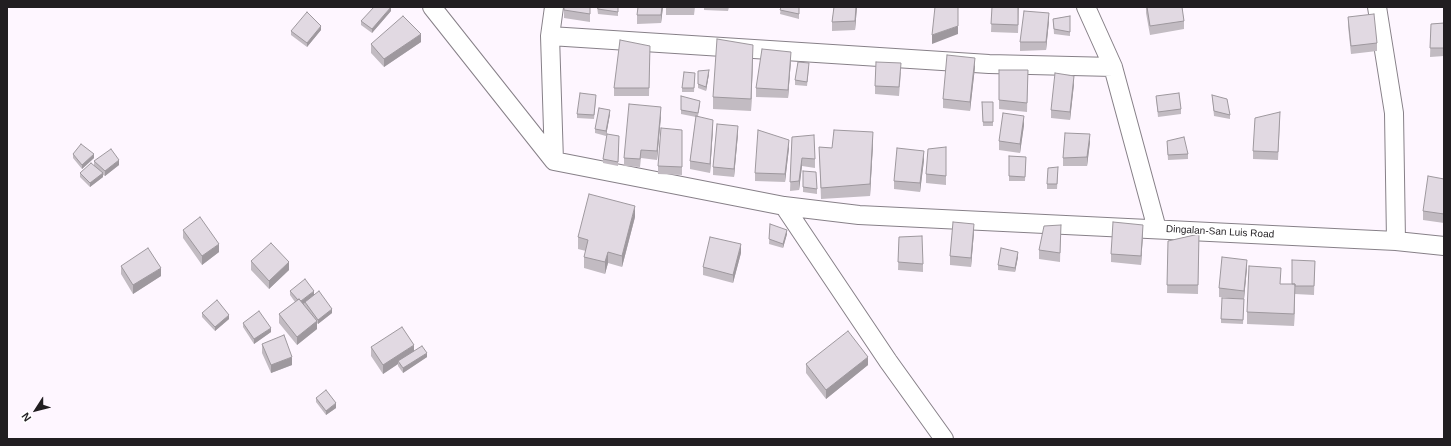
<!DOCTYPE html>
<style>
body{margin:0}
#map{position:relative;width:1451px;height:446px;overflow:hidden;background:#fef6ff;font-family:Arial,sans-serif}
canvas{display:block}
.frame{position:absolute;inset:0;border:8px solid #211e21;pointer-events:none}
.north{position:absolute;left:16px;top:390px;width:40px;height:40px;-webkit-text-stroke:3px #fff;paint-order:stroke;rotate:234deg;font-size:11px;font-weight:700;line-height:16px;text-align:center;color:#211e21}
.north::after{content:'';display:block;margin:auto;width:14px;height:18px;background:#211e21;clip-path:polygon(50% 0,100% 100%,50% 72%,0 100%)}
</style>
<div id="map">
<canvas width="1451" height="446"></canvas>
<div class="frame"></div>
<div class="north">N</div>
</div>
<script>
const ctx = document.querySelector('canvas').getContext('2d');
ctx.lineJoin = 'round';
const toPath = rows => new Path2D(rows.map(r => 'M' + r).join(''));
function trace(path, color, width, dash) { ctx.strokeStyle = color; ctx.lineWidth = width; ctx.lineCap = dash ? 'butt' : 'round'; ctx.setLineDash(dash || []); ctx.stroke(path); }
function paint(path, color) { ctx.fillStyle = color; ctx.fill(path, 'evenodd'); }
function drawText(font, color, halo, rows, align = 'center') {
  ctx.font = font + ' Arial,sans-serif'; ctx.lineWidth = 3; ctx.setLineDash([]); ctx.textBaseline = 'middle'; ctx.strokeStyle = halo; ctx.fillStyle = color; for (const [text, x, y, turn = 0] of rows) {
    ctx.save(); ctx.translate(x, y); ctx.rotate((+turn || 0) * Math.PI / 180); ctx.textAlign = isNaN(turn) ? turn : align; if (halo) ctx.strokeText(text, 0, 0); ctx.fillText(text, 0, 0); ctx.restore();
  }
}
const minor = toPath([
 [432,7,554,161,784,206,859,215,1396,241,1444,246],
 [554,7,550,36,554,161],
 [1086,7,1113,67,1157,229],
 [1377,7,1394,113,1396,241],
 [550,36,989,64,1113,67],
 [784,206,888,361,944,439]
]);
trace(minor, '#878088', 20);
trace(minor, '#fff', 18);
paint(toPath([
 [564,7,590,7,590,22,564,18],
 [597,7,618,7,618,16,598,14],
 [663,7,661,23,637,24,637,15],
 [666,7,695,7,694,15,666,15],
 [704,7,729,7,728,11,704,10],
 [781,7,799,7,799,19,780,14],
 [834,7,857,7,855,30,832,31,832,22],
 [992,7,1019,7,1018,33,991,32],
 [1146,7,1182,7,1184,21,1184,29,1150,35,1146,13],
 [391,11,372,33,361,25,361,21],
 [1070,16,1070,36,1054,34,1053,19],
 [1348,17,1377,43,1377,51,1351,54,1348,26],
 [1049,21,1046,50,1020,51,1020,42],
 [1444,23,1444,56,1430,57,1431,24],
 [321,30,307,47,291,35,291,31],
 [421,42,384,67,371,53,371,44],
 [650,54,649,96,614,96,614,88],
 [753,56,751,111,713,109,713,97],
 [791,60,788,98,756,97,756,88],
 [809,67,807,86,795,85,795,80],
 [975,67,970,111,943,108,943,99],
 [999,70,1028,70,1027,112,999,109],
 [698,71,709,74,706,91,698,88],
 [901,72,899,96,875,94,875,86],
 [695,73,694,92,682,92,682,88],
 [1074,84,1070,120,1051,118,1051,110],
 [1212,95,1230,115,1230,119,1214,116],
 [681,96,700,105,698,116,713,128,710,173,690,169,690,161,696,117,681,114],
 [1156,96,1181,109,1181,114,1158,117],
 [596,99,594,119,577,118,577,114],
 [982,102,993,102,993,126,983,126],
 [610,114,606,136,595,133,595,129],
 [661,116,657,160,641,158,640,167,624,166,624,158],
 [1280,120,1278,160,1253,159,1253,151],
 [1024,125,1020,153,999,150,999,141],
 [682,130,682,175,658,174,658,166],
 [738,134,734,177,713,175,713,167],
 [619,136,618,166,603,163,603,159],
 [792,137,815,159,815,168,802,166,799,190,790,191],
 [1167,141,1188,154,1188,159,1168,160],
 [1090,142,1087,166,1063,166,1063,158],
 [873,144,870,196,821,199,819,147,832,148],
 [946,147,946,185,926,183,926,174],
 [789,148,785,182,755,181,755,173],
 [73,154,94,158,82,169,73,158],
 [1009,156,1026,157,1025,181,1009,181],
 [924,160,920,192,894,189,894,181],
 [94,161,119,165,105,176,103,175,103,177,90,187,80,177,80,173,94,165],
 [803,171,817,189,817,194,803,192],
 [1058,172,1057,189,1047,189,1047,184],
 [1444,179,1444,223,1423,220,1423,211],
 [635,217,622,267,608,263,605,274,584,268,584,257,586,251,578,249,578,237],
 [770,224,787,234,783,248,769,244],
 [1061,225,1060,262,1039,259,1039,250],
 [183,230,219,252,202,265,183,238],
 [974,232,971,267,950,265,950,256],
 [1143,233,1141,265,1111,262,1111,254],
 [1199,234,1198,294,1167,293,1168,241],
 [899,237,923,264,923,272,898,270],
 [741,253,733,283,703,275,703,267],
 [1018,257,1015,272,998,270,998,265],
 [251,261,289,270,269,289,251,270],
 [1315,261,1314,295,1295,294,1294,326,1247,324,1247,312,1281,284,1292,284],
 [121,266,161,276,133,294,121,274],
 [1247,268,1244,299,1243,324,1221,323,1221,319,1238,299,1219,297,1219,288],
 [290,291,314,295,332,313,318,324,317,323,317,329,297,345,279,323,279,314,295,302,290,295],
 [202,313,229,319,215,331,202,317],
 [243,323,271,332,254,344,243,327],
 [262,344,292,365,271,373,262,353],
 [371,347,414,351,427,357,403,373,398,366,398,364,383,374,371,356],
 [806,364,868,365,826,399,806,373],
 [316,398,336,408,326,415,316,402]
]), '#c2bbc2');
paint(toPath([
 [391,7,391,11,372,33,372,29],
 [662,7,663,7,661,23,661,15],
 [856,7,857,7,855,30,855,21],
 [1049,13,1049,21,1046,50,1046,42],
 [321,26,321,30,307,47,307,43],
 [958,26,958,34,932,44,932,35],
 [421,34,421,42,384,67,384,59],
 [753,45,753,56,751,111,751,99],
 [791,52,791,60,788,98,788,90],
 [975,58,975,67,970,111,970,102],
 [709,70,709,74,706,91,706,87],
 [1074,76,1074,84,1070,120,1070,112],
 [661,107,661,116,657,160,657,151],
 [610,110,610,114,606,136,606,131],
 [1024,116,1024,125,1020,153,1020,144],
 [713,120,713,128,710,173,710,164],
 [738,126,738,134,734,177,734,169],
 [873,132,873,144,870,196,870,184],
 [1090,134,1090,142,1087,166,1087,157],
 [789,140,789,148,785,182,785,174],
 [924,151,924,160,920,192,920,183],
 [94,154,94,158,82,169,82,165],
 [802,158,802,166,799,190,799,181],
 [119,160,119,165,105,176,105,171],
 [103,173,103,177,90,187,90,183],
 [635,206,635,217,622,267,622,256],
 [974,224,974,232,971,267,971,258],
 [1143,225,1143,233,1141,265,1141,256],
 [787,230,787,234,783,248,783,244],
 [219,244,219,252,202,265,202,256],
 [741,244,741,253,733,283,733,275],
 [608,252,608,263,605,274,605,262],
 [1018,252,1018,257,1015,272,1015,268],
 [1247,260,1247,268,1244,299,1243,324,1244,291],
 [289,262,289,270,269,289,269,281],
 [161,268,161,276,133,294,133,285],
 [1295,284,1295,296,1294,326,1294,314],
 [314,291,314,296,299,307,299,303],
 [332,309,332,313,318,324,318,320],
 [229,315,229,319,215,331,215,327],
 [317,321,317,329,297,345,297,337],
 [271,328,271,332,254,344,254,339],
 [414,345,414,353,398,361,398,364,383,374,383,365],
 [427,353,427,357,403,373,403,368],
 [292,357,292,365,271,373,271,365],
 [868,357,868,365,826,399,826,390],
 [336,403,336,408,326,415,326,411]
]), '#9e989e');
const building = toPath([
 [374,7,391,7,372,29,361,21,374,7],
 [564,7,590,7,590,14,564,10,564,7],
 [597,7,618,7,618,12,598,9,597,7],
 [638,7,662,7,661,15,637,15,638,7],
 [781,7,799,7,799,14,780,10,781,7],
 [834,7,856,7,855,21,832,22,834,7],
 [935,7,958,7,958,26,932,35,935,7],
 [992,7,1018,7,1018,25,991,24,992,7],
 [1147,7,1182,7,1184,21,1150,26,1147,7],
 [1024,11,1049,13,1046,42,1020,42,1024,11],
 [307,12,321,26,307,43,291,31,307,12],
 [1374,14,1377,43,1351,46,1348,17,1374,14],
 [403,16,421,34,384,59,371,44,403,16],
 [1070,16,1070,32,1054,29,1053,19,1070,16],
 [1444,23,1444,48,1430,48,1431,24,1444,23],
 [717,39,753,45,751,99,713,97,717,39],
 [620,40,650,46,649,88,614,88,620,40],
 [762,49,791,52,788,90,756,88,762,49],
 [947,55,975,58,970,102,943,99,947,55],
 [798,62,809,63,807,82,795,80,798,62],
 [876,62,901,63,899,87,875,86,876,62],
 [709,70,706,87,698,84,698,71,709,70],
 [999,70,1028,70,1027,103,999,100,999,70],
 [684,72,695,73,694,88,682,88,684,72],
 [1055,73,1074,76,1070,112,1051,110,1055,73],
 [580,93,596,95,594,115,577,114,580,93],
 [1179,93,1181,109,1158,112,1156,96,1179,93],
 [1212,95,1227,99,1230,115,1214,111,1212,95],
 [681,96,700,101,698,113,681,110,681,96],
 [982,102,993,102,993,122,983,122,982,102],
 [629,104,661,107,657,151,641,150,640,159,624,158,629,104],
 [599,108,610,110,606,131,595,129,599,108],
 [1280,112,1278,152,1253,151,1255,118,1280,112],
 [1003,113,1024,116,1020,144,999,141,1003,113],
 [696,116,713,120,710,164,690,161,696,116],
 [717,124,738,126,734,169,713,167,717,124],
 [661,128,682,130,682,167,658,166,661,128],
 [758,130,789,140,785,174,755,173,758,130],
 [834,130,873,132,870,184,821,188,819,147,832,148,834,130],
 [1065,133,1090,134,1087,157,1063,158,1065,133],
 [607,134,619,136,618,162,603,159,607,134],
 [814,135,815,159,802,158,799,181,790,182,792,137,814,135],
 [1184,137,1188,154,1168,155,1167,141,1184,137],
 [81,144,94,154,82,165,73,154,81,144],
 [946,147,946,176,926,174,928,149,946,147],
 [897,148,924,151,920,183,894,181,897,148],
 [111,149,119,160,105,171,94,161,111,149],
 [1009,156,1026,157,1025,177,1009,176,1009,156],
 [91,163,103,173,90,183,80,173,91,163],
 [1058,167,1057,184,1047,184,1048,168,1058,167],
 [803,171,816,172,817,189,803,187,803,171],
 [1428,176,1444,179,1444,214,1423,211,1428,176],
 [589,194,635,206,622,256,608,252,605,262,584,257,588,240,578,237,589,194],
 [200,217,219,244,202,256,183,230,200,217],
 [953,222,974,224,971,258,950,256,953,222],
 [1113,222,1143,225,1141,256,1111,254,1113,222],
 [770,224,787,230,783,244,769,239,770,224],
 [1061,225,1060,253,1039,250,1044,226,1061,225],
 [1199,234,1198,285,1167,285,1168,241,1199,234],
 [922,236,923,264,898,262,899,237,922,236],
 [710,237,741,244,733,275,703,267,710,237],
 [271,243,289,262,269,281,251,261,271,243],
 [148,248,161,268,133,285,121,266,148,248],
 [1001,248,1018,252,1015,268,998,265,1001,248],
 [1222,257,1247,260,1244,291,1219,288,1222,257],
 [1292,260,1315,261,1314,286,1295,286,1295,284,1292,284,1292,260],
 [1249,266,1281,268,1280,284,1295,284,1294,314,1247,312,1249,266],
 [305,279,314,291,301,301,299,299,298,300,290,291,305,279],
 [319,291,332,309,318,320,305,302,319,291],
 [1222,298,1244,299,1243,320,1221,319,1222,298],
 [299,299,317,321,297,337,279,314,299,299],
 [217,300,229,315,215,327,202,313,217,300],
 [259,311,271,328,254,339,243,323,259,311],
 [402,327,414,345,383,365,371,347,402,327],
 [848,331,868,357,826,390,806,364,848,331],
 [284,335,292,357,271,365,262,344,284,335],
 [422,346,427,353,403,368,398,361,422,346],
 [326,390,336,403,326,411,316,398,326,390]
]);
paint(building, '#e1d9e2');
trace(building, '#9e989e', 1);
drawText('10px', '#211e21', '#fff', [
 ["Dingalan-San Luis Road",1220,232,3]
]);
</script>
